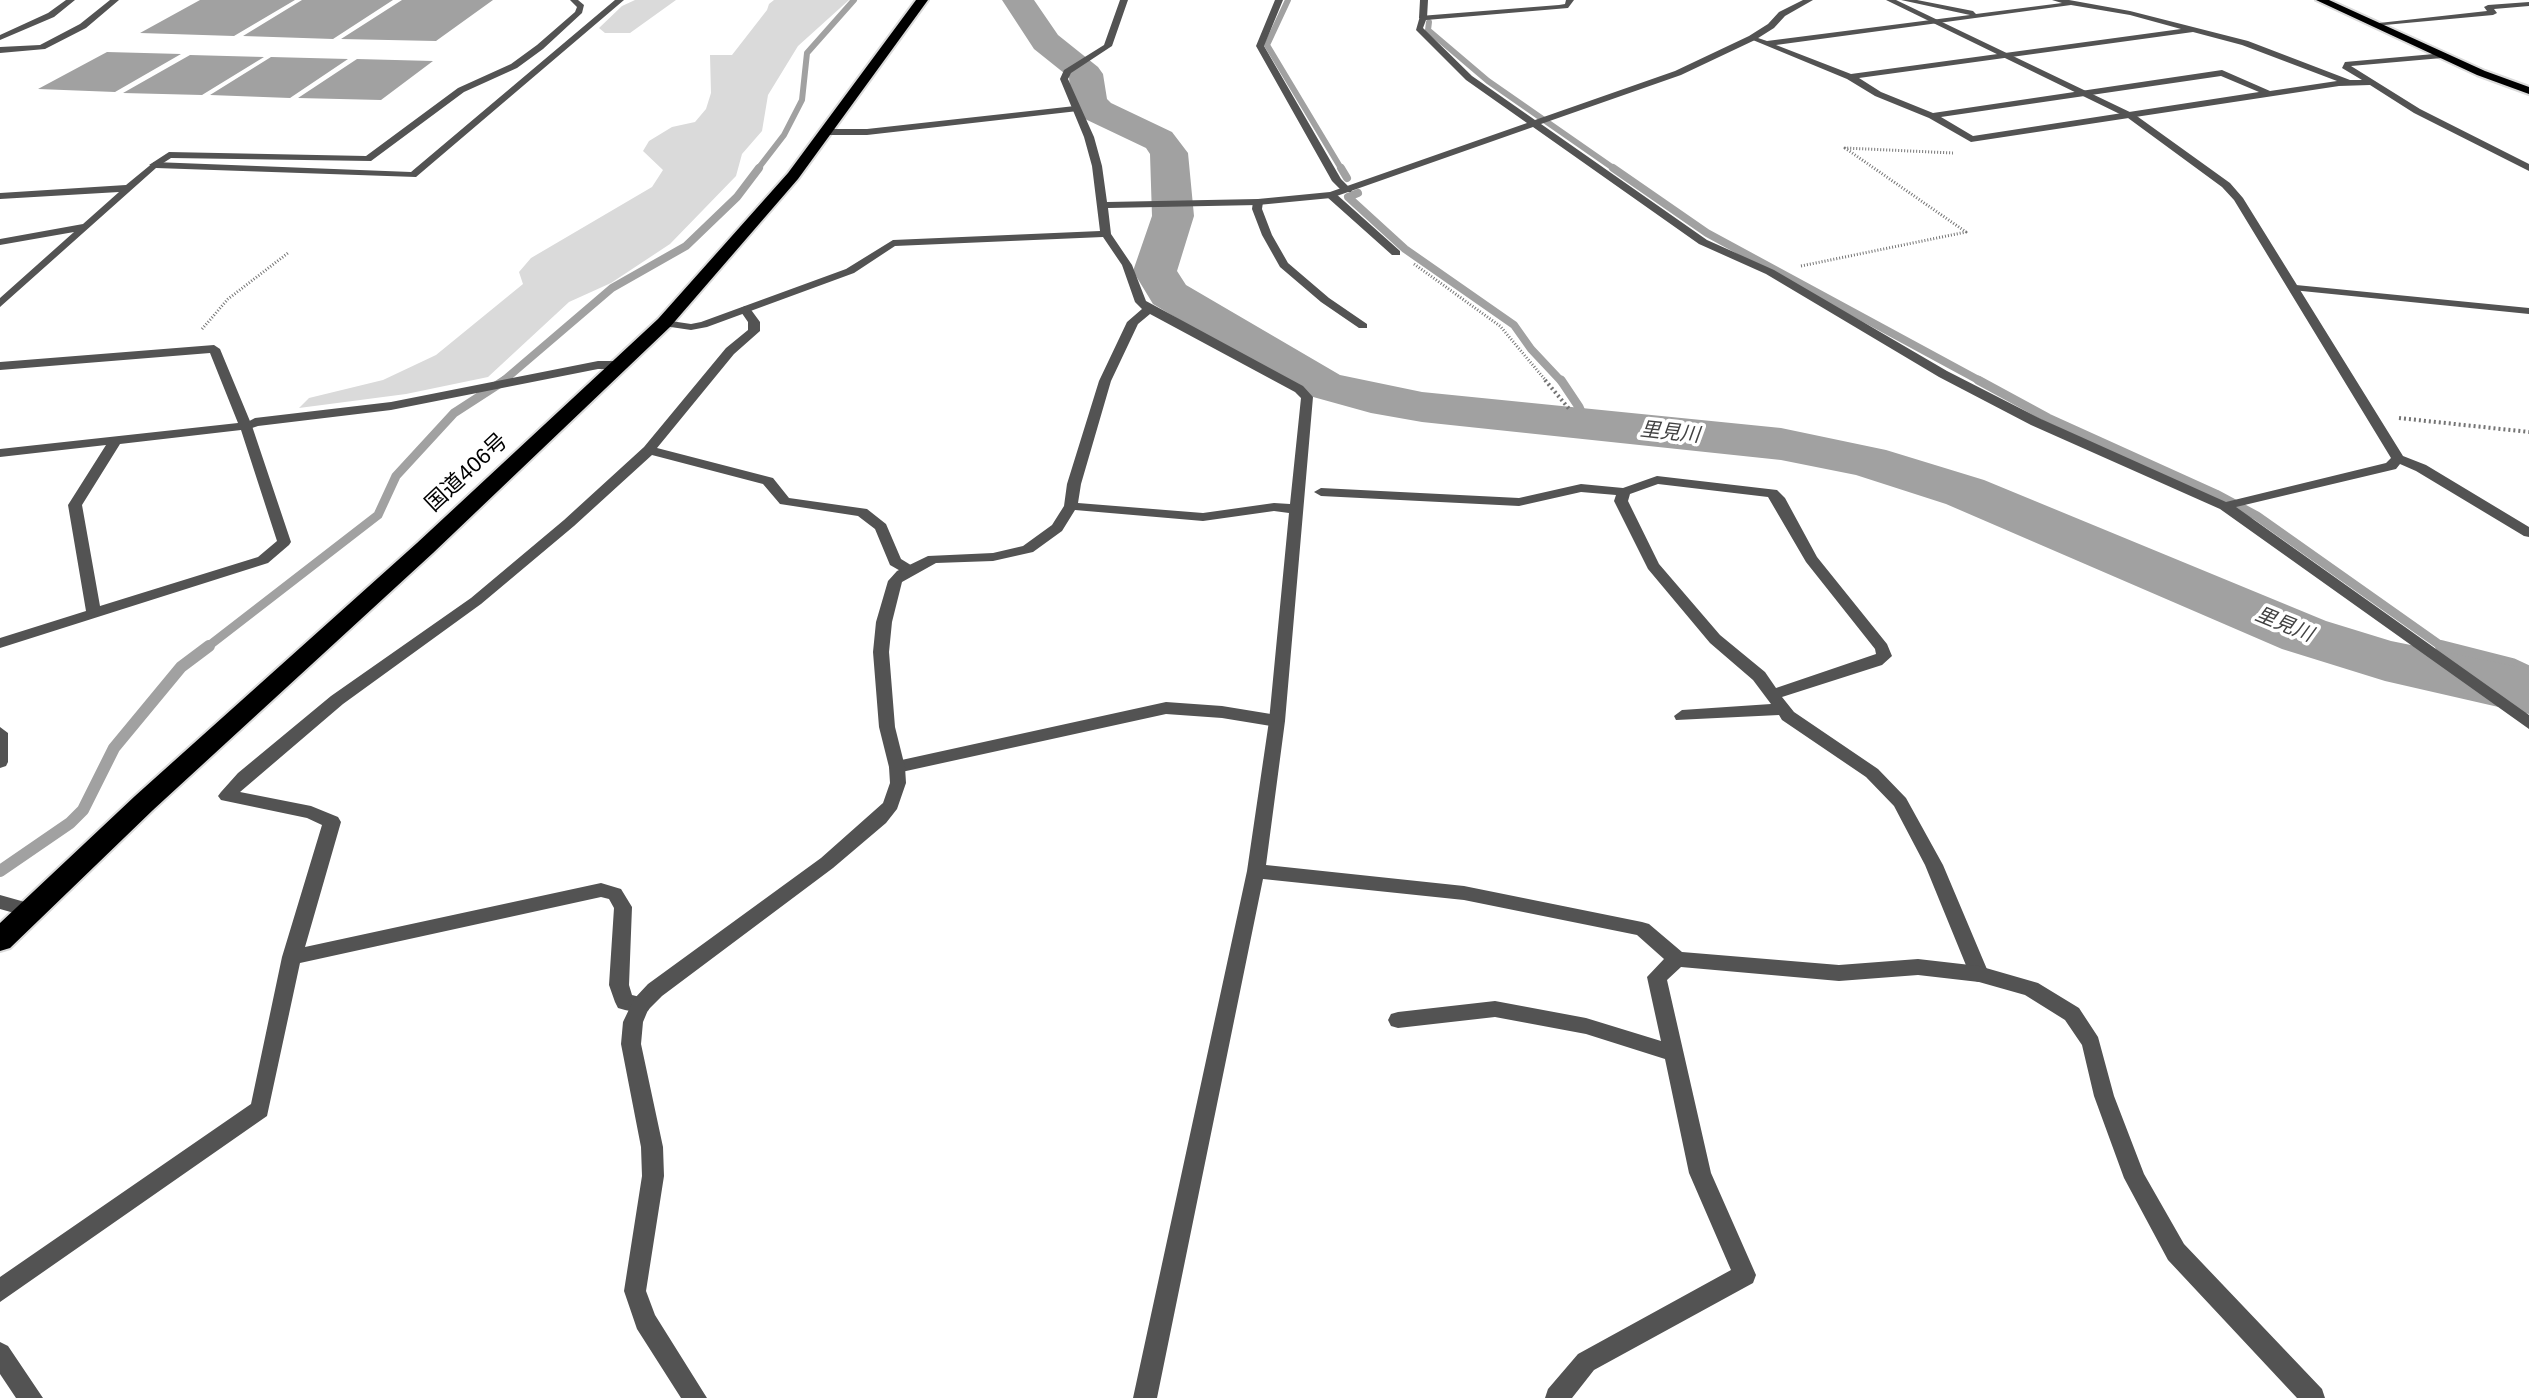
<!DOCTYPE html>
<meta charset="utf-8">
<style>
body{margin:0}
canvas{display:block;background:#fff}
</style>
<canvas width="2529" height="1398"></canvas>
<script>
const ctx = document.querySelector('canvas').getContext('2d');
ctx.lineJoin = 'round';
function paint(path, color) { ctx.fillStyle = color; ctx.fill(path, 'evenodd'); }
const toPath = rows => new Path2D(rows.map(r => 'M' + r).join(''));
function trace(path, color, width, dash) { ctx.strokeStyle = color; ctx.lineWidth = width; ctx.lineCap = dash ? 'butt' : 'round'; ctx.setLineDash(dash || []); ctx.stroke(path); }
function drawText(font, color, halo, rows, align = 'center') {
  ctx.font = font + ' Helvetica,"Noto Sans JP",sans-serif'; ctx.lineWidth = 7; ctx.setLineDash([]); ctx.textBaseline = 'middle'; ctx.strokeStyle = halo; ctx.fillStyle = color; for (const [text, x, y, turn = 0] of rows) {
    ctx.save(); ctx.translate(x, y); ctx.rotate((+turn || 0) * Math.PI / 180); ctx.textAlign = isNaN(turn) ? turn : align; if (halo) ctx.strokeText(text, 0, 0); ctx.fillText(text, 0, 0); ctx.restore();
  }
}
paint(toPath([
 [635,0,676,0,630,33,605,33,599,28,622,6],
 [774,0,849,0,798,46,768,95,762,131,742,154,736,176,670,244,611,283,569,302,488,377,406,394,299,408,309,398,383,380,436,355,523,284,519,272,531,258,652,187,663,170,643,151,649,141,672,127,695,122,706,109,711,93,710,55,732,55,767,10,769,4]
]), '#dadada');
paint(toPath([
 [200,0,295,0,234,36,140,33],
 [302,0,393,0,333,39,243,36],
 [402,0,493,0,436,41,341,39],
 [107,52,181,54,115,92,38,89],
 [190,55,264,57,202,95,123,93],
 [271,57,348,59,290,98,210,95],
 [357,59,433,61,381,100,298,98]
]), '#a1a1a1');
trace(toPath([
 [1288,0,1267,45,1342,170],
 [1429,22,1428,30,1488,81,1616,170],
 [757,170,784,135,802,100,807,53,854,0]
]), '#a1a1a1', 6);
trace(toPath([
 [1341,168,1347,178],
 [1613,168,1707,233,1982,382],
 [1358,193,1348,197,1405,249,1514,325,1531,349,1562,382],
 [502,382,612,288,686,246,737,197,759,168]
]), '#a1a1a1', 8);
trace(toPath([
 [1561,380,1579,407,1586,424],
 [1978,380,2048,418,2216,494,2257,516,2444,648],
 [206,648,378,515,396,476,454,413,505,380]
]), '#a1a1a1', 9);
trace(toPath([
 [2441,646,2512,664,2529,672],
 [0,871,70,823,83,810,114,748,181,667,209,646]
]), '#a1a1a1', 12);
paint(toPath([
 [1002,0,1034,0,1058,35,1098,67,1103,74,1107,99,1111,103,1172,132,1188,153,1194,216,1177,271,1186,285,1340,375,1422,392,1781,428,1886,450,1984,480,2326,621,2391,641,2529,669,2529,714,2385,681,2282,649,1946,504,1856,475,1781,460,1422,422,1371,413,1306,395,1153,304,1133,271,1152,216,1150,154,1146,148,1085,119,1071,101,1069,77,1034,49,1002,0]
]), '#a1a1a1');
const primary = toPath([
 [2316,0,2329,0,2485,71,2529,87,2529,94,2477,75,2316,0]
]);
const highway = toPath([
 [916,0,928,0,798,179,670,327,433,553,153,810,10,948,0,951,0,923,135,796,417,543,658,319,788,173,916,0]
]);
trace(primary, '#dbdbdb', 4);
trace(highway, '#dbdbdb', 4);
trace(toPath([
 [1414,264,1500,326,1547,382],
 [1801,266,1966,232,1845,148,1953,153],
 [202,329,228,299,288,253]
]), '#757575', 3, [1, 2]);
trace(toPath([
 [1545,380,1570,410],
 [2399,418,2529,432]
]), '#757575', 4, [2, 3]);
paint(toPath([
 [570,0,578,0,584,5,582,13,543,49,517,68,464,92,371,161,171,158,157,167,149,165,169,152,366,156,458,88,511,64,537,45,575,12,577,7,570,0],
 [1275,0,1283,0,1264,46,1341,179,1352,190,1351,192,1343,192,1332,181,1256,46,1275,0],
 [1420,0,1428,0,1427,18,1423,20,1419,18,1420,0],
 [1901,0,1917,0,1973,11,1976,14,2062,3,2052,0,2069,0,2130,11,2248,41,2350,80,2362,80,2342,68,2345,62,2445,53,2446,55,2442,58,2351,66,2420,109,2529,164,2529,171,2414,113,2370,85,2339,86,1971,142,1929,118,1875,96,1847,79,1748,38,1752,36,1767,41,1970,15,1901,0],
 [2071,5,2130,15,2181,29,1851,74,1776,45,2071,5],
 [2193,32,2242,45,2337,81,2270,91,2222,70,1933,113,1881,92,1859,78,2193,32],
 [2221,76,2259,92,1973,136,1941,117,2221,76],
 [1075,106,1078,107,1078,111,867,135,827,135,822,132,827,129,867,129,1075,106],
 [1327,193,1335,193,1400,251,1400,255,1392,255,1327,197,1327,193],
 [1258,199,1263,202,1262,209,1272,235,1288,263,1329,298,1367,324,1367,328,1359,328,1321,302,1280,267,1262,235,1252,209,1253,202,1258,199],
 [2296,285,2529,308,2529,314,2292,290,2290,288,2296,285],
 [745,306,749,307,760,322,760,331,734,354,657,448,773,478,789,498,867,509,886,524,901,559,914,567,916,570,914,573,904,573,890,565,875,529,858,516,780,504,763,484,652,455,574,526,481,604,343,704,240,792,311,806,338,817,341,822,305,947,601,883,621,889,632,907,629,985,632,995,648,999,651,1005,648,1011,641,1013,625,1010,618,1008,615,1002,609,985,614,908,609,899,601,897,300,963,267,1116,0,1302,0,1277,251,1104,282,957,322,825,307,818,221,800,218,796,221,792,238,773,331,696,471,598,564,520,644,447,726,348,748,330,748,322,739,309,745,306],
 [598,361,622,361,628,365,622,369,598,369,391,410,258,426,246,430,240,426,255,418,391,402,598,361],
 [1657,476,1777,490,1785,498,1817,557,1887,644,1892,656,1882,665,1782,697,1794,712,1878,769,1906,798,1943,865,1989,974,1986,980,1979,982,1972,980,1925,865,1894,806,1866,777,1782,720,1779,715,1676,720,1674,716,1682,710,1771,704,1753,680,1710,643,1648,569,1614,501,1616,495,1581,492,1519,506,1321,496,1314,492,1321,488,1519,498,1581,484,1623,488,1657,476],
 [1658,484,1768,497,1806,562,1875,649,1876,654,1776,688,1765,672,1720,635,1659,564,1628,501,1630,494,1658,484],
 [1166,702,1222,706,1277,715,1285,721,1277,727,1222,718,1166,714,897,773,891,771,889,767,891,763,897,761,1166,702],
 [0,1342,8,1346,43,1398,16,1398,0,1374,0,1342]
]), '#535353');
paint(toPath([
 [66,0,75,0,54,17,0,40,0,35,48,13,66,0],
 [110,0,119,0,86,28,45,49,0,53,0,47,40,45,80,24,110,0],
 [615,0,624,0,416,177,156,168,0,307,0,298,74,232,0,245,0,239,83,224,119,192,0,199,0,193,126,185,154,162,411,172,615,0],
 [1120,0,1128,0,1112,46,1071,73,1068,79,1094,137,1102,166,1107,202,1258,199,1330,192,1527,123,1466,80,1416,30,1420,16,1559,5,1565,4,1566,0,1574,0,1568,8,1426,20,1423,28,1472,76,1535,120,1675,71,1749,36,1768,24,1779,12,1803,0,1813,0,1785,16,1774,28,1755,40,1681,75,1541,124,1707,240,1774,270,1947,371,2041,419,2226,502,2386,463,2391,458,2234,200,2222,187,2128,118,1886,0,1896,0,2134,114,2230,183,2243,198,2403,456,2426,465,2529,527,2529,537,2524,536,2416,471,2400,464,2396,469,2236,507,2529,715,2529,729,2220,509,2031,425,1939,377,1766,274,1699,244,1533,127,1331,198,1258,205,1108,208,1111,234,1132,265,1146,301,1303,386,1313,397,1285,721,1266,865,1464,886,1642,922,1649,924,1682,952,1839,965,1918,959,1979,966,2038,983,2079,1008,2098,1037,2114,1096,2144,1174,2184,1244,2322,1389,2325,1398,2297,1398,2168,1260,2124,1178,2094,1096,2082,1045,2065,1020,2025,995,1979,982,1918,975,1839,981,1681,967,1667,980,1711,1173,1756,1275,1753,1283,1594,1370,1572,1398,1545,1398,1548,1389,1578,1354,1731,1270,1689,1173,1665,1059,1586,1034,1495,1017,1398,1028,1391,1026,1388,1020,1391,1014,1398,1012,1495,1001,1586,1018,1661,1041,1647,977,1664,959,1637,935,1464,900,1263,879,1157,1398,1133,1398,1247,871,1269,721,1289,513,1274,511,1203,521,1075,510,1062,531,1033,552,993,561,936,563,902,582,892,622,889,652,895,727,905,767,906,783,897,809,886,823,833,868,662,996,648,1010,643,1022,641,1044,663,1147,664,1176,646,1291,655,1315,707,1398,681,1398,637,1329,624,1291,642,1176,641,1147,621,1044,623,1022,634,999,648,984,821,858,883,803,890,783,889,767,879,727,873,652,876,622,888,581,897,571,928,556,993,553,1023,546,1052,525,1064,506,1067,484,1099,381,1127,322,1142,309,1135,302,1122,265,1103,237,895,246,854,273,707,327,691,330,664,326,658,323,664,320,691,324,701,322,846,269,893,240,1100,231,1092,166,1084,137,1060,79,1064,70,1104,45,1120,0],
 [1150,314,1295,392,1301,398,1290,504,1274,503,1203,513,1078,503,1081,484,1111,381,1138,324,1150,314],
 [2529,2,2529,6,2494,9,2497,13,2493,15,2374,26,2370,24,2487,11,2484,7,2488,5,2529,2],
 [214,345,220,349,252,426,291,542,289,545,268,563,0,648,0,638,86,611,68,505,106,445,0,457,0,449,238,423,210,353,0,370,0,362,214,345],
 [241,430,277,541,258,557,100,606,82,505,120,444,241,430],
 [0,727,8,733,8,762,6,766,0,768,0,727],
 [0,895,39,906,41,911,39,916,32,918,0,909,0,895]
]), '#535353');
paint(primary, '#000');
paint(highway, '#000');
drawText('italic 20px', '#424242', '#fff', [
 ["里見川",1670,433,6],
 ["里見川",2284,625,22]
]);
drawText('22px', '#000', '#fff', [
 ["国道406号",467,473,-43]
]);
</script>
